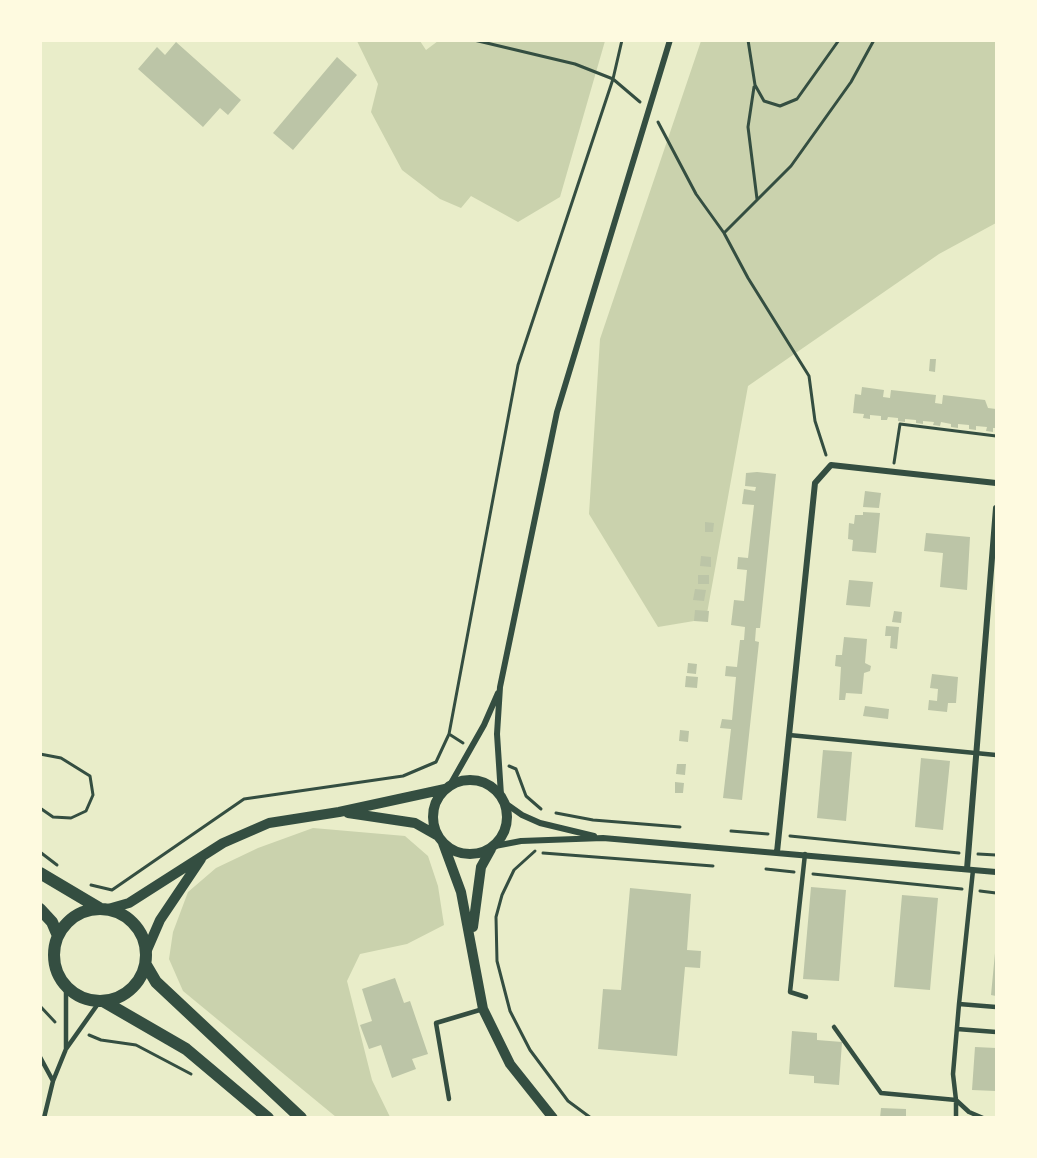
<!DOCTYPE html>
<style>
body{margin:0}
#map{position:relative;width:1037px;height:1158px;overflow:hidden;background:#e9edc9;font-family:Arial,sans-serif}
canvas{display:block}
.frame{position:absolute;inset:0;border:42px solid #fefae0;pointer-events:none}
</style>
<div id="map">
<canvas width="1037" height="1158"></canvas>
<div class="frame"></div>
</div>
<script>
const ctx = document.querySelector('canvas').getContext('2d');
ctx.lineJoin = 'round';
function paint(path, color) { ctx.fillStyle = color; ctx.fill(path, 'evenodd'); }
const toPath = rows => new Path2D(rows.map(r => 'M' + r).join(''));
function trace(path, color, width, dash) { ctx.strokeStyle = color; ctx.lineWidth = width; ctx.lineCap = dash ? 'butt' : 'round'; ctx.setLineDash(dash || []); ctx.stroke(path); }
paint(toPath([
 [357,41,420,41,426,50,438,41,605,41,560,197,518,222,471,196,461,208,440,199,402,170,371,112,378,84],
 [701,41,996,41,996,223,939,254,748,386,706,619,658,627,589,514,600,339],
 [313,828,405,836,428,856,438,886,444,925,407,944,360,954,347,981,372,1080,390,1117,336,1117,183,991,169,959,173,932,188,892,216,868,258,848]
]), '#cad2ad');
paint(toPath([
 [176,42,241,100,228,115,220,108,203,127,138,69,157,47,165,55],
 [337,57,357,75,293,150,273,133],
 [930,359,936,359,935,372,929,371],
 [862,387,884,390,883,397,890,398,891,390,936,395,935,403,942,404,943,395,985,400,988,408,996,409,996,428,993,428,993,432,986,431,987,427,976,426,976,430,969,429,969,425,958,424,958,428,951,427,951,424,941,422,940,426,933,425,934,422,923,421,923,424,916,423,916,420,905,419,905,422,898,421,898,418,888,417,887,420,881,420,881,416,870,415,870,419,863,418,864,414,853,413,855,394,861,395],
 [757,472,776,474,760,628,756,628,755,641,759,642,742,800,723,798,731,729,720,728,722,719,732,720,736,677,725,676,726,666,737,667,740,640,744,640,745,627,731,625,734,600,744,601,747,570,737,569,738,557,748,558,754,505,742,504,744,489,755,491,756,487,745,486,746,473],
 [865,491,881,493,879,508,863,507],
 [863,512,880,513,876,553,852,551,853,540,848,539,849,523,854,524,855,515,863,515],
 [705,522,714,523,713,532,705,532],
 [926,533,970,537,967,590,940,587,943,553,924,551],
 [701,556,711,557,711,567,700,566],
 [698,575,709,575,709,584,698,584],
 [849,580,873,582,870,607,846,605],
 [695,589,706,590,704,601,693,600],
 [695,610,709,611,708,622,694,621],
 [894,611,902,612,901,623,892,622],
 [886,626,899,627,897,649,890,648,891,636,885,636],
 [844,637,867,639,865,663,871,666,870,671,864,673,862,694,846,693,845,700,839,700,841,667,835,666,836,655,842,655],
 [688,663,697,664,696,674,687,673],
 [932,674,958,677,956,703,948,703,947,712,928,710,929,700,937,701,938,689,930,688],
 [686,676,698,677,697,688,685,687],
 [865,706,889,709,888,719,863,716],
 [680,730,689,731,688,742,679,741],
 [823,750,852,752,846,821,817,818],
 [921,758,950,761,943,830,915,827],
 [677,764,686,764,685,775,676,774],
 [675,782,684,783,683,793,675,793],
 [811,887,846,890,839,981,803,979],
 [630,888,691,894,687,950,701,951,700,968,685,967,677,1056,598,1049,603,989,621,990],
 [902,895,938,898,930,990,894,987],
 [995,953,996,953,996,996,991,995],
 [395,978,404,1003,410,1001,428,1054,412,1059,416,1069,392,1078,381,1045,369,1049,360,1025,372,1021,362,989],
 [792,1031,817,1033,817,1040,842,1042,839,1085,814,1083,814,1076,789,1074],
 [975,1047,996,1048,996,1091,972,1090],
 [881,1108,906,1109,906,1118,880,1118]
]), '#bcc5a7');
trace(toPath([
 [474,40,575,64,613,79,640,102],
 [748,40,755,85,764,101,780,106,797,99,839,40],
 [754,87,748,127,757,199],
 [658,122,696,194,724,233,748,278,809,376,815,421,826,455],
 [724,233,791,166,851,82,874,40],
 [894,463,900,424,996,436],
 [449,734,463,743],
 [40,754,61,758,90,776,93,795,86,811,71,818,53,817,40,808],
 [509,766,516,769,526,796,541,809],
 [556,813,593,820,680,827],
 [731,831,768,834],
 [790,836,959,853],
 [535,851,514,870,502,895,496,917,497,961,510,1011,530,1050,568,1101,591,1118],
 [40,852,57,865],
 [543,853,713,866],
 [978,854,996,855],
 [766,869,794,872],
 [813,874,962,889],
 [91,885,112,890,244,799,403,776,436,762,449,734,518,365,613,79,622,40],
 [980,891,996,893],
 [40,1006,55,1022],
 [89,1035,101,1040,136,1045,191,1074]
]), '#344e41', 3);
trace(toPath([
 [789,735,996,755],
 [805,854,790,992,806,997],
 [973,870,959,1004,996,1007],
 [66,985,66,1049],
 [959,1004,953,1074,956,1100,969,1112,983,1118],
 [834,1027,881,1093,956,1100,956,1118],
 [957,1029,996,1032],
 [40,1057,53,1081,44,1118],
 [53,1081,66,1049,100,1001],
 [449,1099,436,1023,483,1009]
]), '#344e41', 4.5);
trace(toPath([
 [450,785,484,725,498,693],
 [501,795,497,734,500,687,557,412,670,40],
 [505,803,522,815,540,823,594,836],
 [495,846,521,841,603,838,996,872],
 [777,852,815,483,831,465,996,483],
 [967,869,996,508]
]), '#344e41', 6);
trace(toPath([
 '433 817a37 37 0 1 1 74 0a37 37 0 1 1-74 0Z',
 [348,813,415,823,438,836],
 [443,843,461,892,483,1009,510,1064,553,1118],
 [108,909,129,903,223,843,269,823,339,812,445,789],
 [473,927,481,867,491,849],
 [147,950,160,920,201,859]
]), '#344e41', 10);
trace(toPath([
 [40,873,99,908],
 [40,909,52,922,58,936],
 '54 955a46 46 0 1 1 92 0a46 46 0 1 1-92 0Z',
 [146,965,156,982,301,1118],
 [103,1001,186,1049,268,1118]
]), '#344e41', 12);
</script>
